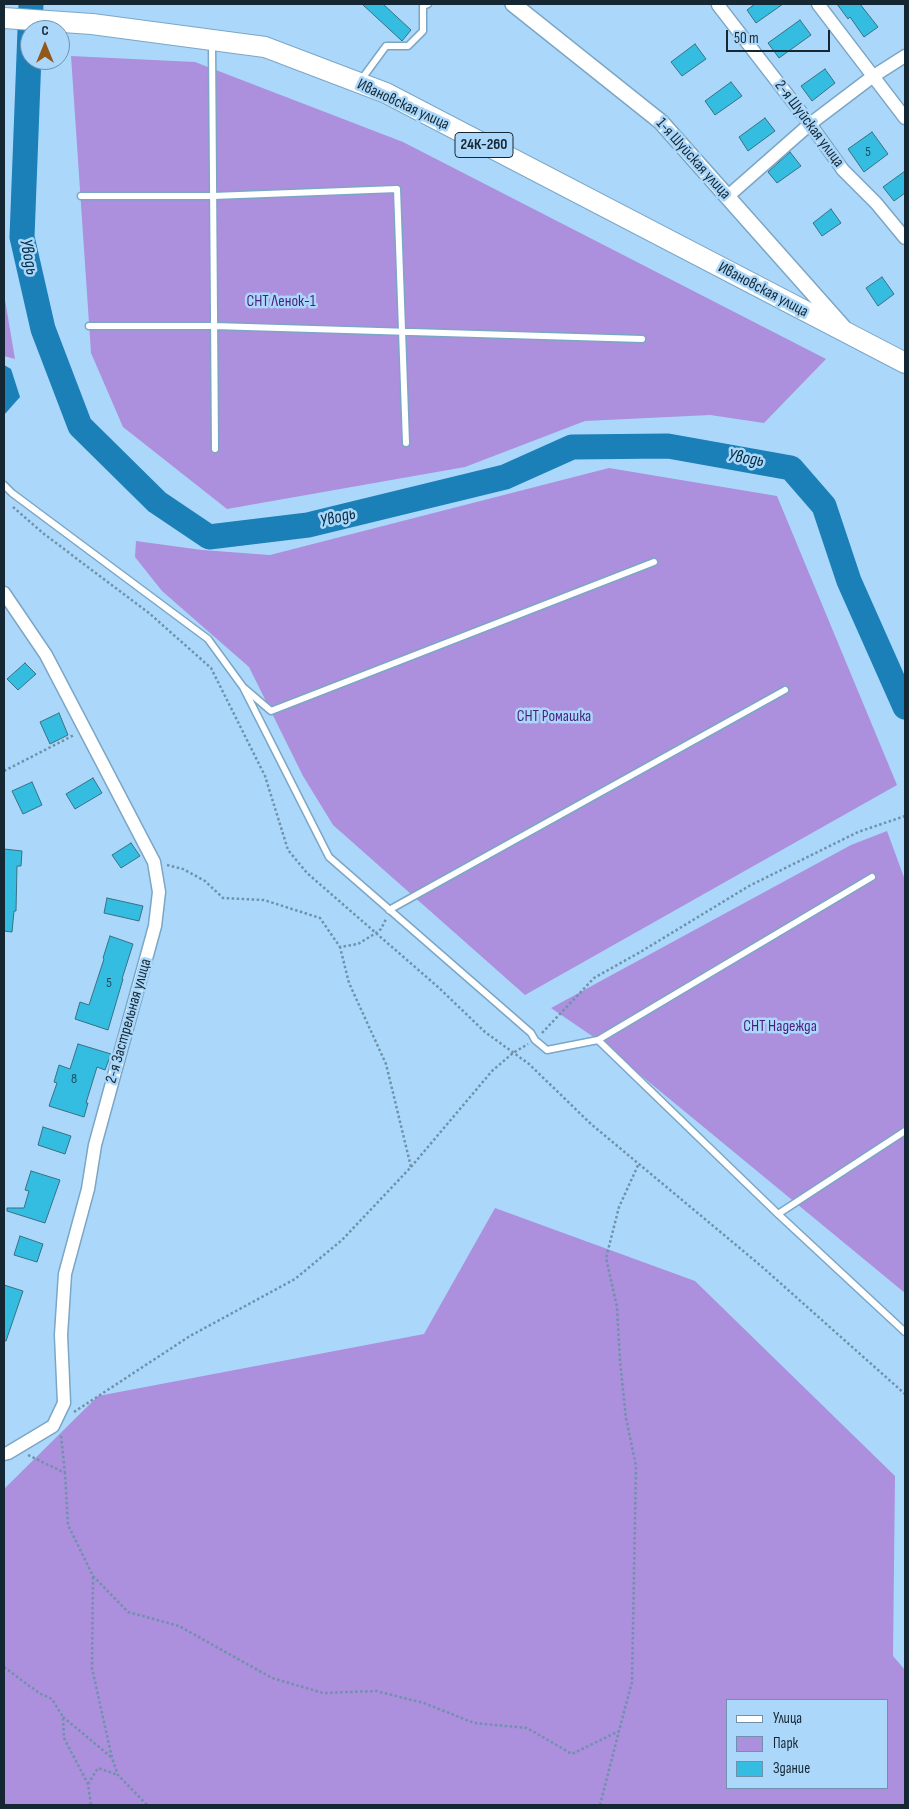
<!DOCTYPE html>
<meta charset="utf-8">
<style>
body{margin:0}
#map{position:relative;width:909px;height:1809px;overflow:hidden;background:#abd8fa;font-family:"Sofia Sans Condensed",sans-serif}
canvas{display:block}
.frame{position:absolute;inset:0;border:5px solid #162734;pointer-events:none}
.legend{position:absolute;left:726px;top:1699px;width:162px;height:90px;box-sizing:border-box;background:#abd8fa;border:1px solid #6f91ab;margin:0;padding:6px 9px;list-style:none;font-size:15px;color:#162734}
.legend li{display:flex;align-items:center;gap:10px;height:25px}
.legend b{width:25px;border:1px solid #6f91ab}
.north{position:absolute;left:20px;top:20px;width:50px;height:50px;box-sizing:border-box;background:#abd8fa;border:1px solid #6f91ab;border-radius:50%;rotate:0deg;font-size:14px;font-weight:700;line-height:20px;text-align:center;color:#162734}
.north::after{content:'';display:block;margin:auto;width:18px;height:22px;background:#94571a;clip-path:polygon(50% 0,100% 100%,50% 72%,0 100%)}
.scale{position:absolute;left:726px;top:30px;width:104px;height:22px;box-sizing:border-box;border:2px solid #162734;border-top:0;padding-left:6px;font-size:15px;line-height:18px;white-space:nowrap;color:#162734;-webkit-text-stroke:4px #abd8fa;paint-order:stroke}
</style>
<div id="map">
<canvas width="909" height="1809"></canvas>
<div class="frame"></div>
<ul class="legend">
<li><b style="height:6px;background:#fff"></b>Улица</li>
<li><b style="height:14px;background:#ac8fdd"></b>Парк</li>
<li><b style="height:14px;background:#34bde1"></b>Здание</li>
</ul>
<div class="north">С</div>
<div class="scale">50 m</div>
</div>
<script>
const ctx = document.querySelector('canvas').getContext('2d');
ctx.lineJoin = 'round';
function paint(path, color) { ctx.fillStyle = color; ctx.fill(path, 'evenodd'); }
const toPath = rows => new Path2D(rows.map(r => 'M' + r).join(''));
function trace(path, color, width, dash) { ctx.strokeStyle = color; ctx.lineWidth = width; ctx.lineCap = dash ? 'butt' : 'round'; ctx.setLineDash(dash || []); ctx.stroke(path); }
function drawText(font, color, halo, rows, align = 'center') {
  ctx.font = font + ' "Sofia Sans Condensed",sans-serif'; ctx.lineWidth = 5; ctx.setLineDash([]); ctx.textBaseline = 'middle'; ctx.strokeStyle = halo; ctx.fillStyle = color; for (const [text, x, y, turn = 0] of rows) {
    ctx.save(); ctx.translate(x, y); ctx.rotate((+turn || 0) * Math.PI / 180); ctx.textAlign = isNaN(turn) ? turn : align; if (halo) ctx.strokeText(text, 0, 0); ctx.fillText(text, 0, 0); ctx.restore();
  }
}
paint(toPath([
 [71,56,195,62,403,142,826,359,764,423,710,415,585,421,465,467,227,509,123,427,91,353],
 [4,294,15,359,4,356],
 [609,468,777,496,897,785,525,995,333,825,303,776,249,667,162,591,135,557,136,541,202,550,270,555],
 [887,831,905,880,905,1293,598,1040,551,1008,851,845],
 [495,1208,695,1281,895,1476,893,1656,905,1670,905,1805,4,1805,4,1489,98,1396,424,1334],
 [888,1700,888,1788,728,1788,728,1700]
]), '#ac8fdd');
paint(toPath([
 [4,365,11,369,20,397,4,415]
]), '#1b7fb8');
trace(toPath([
 [31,4,22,237,43,329,80,426,157,502,209,537,308,525,505,477,572,447,668,446,791,468,824,506,849,581,905,707]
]), '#1b7fb8', 25);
const building = toPath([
 [362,4,383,4,411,30,402,41,362,4],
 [755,4,783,4,756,23,747,10,755,4],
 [837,4,860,4,878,27,864,37,850,17,848,19,837,4],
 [800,20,811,35,779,58,768,43,800,20],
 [695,44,706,59,682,76,671,62,695,44],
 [825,69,835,83,812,101,801,86,825,69],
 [731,82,742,96,715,115,705,101,731,82],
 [765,118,775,131,748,151,739,137,765,118],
 [872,132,888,154,864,172,848,149,872,132],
 [790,152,801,166,777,183,768,172,790,152],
 [905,171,905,193,894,201,883,187,905,171],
 [831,209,841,223,822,236,813,223,831,209],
 [882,277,894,294,878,306,866,288,882,277],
 [25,663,36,674,18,690,7,679,25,663],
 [59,713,68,735,50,744,40,722,59,713],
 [93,778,102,793,75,809,66,794,93,778],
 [32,782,42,805,23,814,12,791,32,782],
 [131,843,140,856,121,868,112,855,131,843],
 [4,849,22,851,21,866,17,866,16,911,14,911,12,932,4,931,4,849],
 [107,898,143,906,139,921,104,913,107,898],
 [110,936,133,944,122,979,123,979,108,1030,75,1019,80,1002,89,1005,104,959,103,958,110,936],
 [78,1044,111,1054,105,1070,97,1067,86,1103,88,1103,84,1117,49,1106,57,1083,54,1082,59,1065,70,1069,78,1044],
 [43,1127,71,1136,65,1154,38,1145,43,1127],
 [31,1171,60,1180,45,1223,7,1211,7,1208,24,1208,29,1191,25,1190,31,1171],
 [20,1236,43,1244,37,1262,14,1255,20,1236],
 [4,1285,23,1291,6,1341,4,1341,4,1285]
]);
paint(building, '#34bde1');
trace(building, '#377183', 1);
const service = toPath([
 [212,44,215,449],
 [361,80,386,46,408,46,423,31,423,6,428,4],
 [81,196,213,196,397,189,406,443],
 [89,326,214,326,642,339],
 [4,485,12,493,208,639,243,687,271,711,654,562],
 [243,687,329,857,531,1033,535,1040,547,1050,598,1040,778,1214,905,1332],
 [389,910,785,690],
 [598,1040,872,877],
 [778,1214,905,1131]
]);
const minor = toPath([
 [818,4,905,118],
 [718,5,810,124,843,170,876,203,905,238],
 [727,197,810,124,872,77,905,56],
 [4,593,46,655,154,862,159,892,155,926,95,1145,88,1189,65,1274,61,1335,64,1403,53,1426,8,1453,4,1454]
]);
const tertiary = toPath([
 [513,4,661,122,843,327]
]);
const primary = toPath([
 [4,18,92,24,265,47,386,93,905,363]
]);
trace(service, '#7ba6c6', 9);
trace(minor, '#7ba6c6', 15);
trace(tertiary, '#7ba6c6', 18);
trace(primary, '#7ba6c6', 22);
trace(toPath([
 [13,507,44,534,149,613,211,668,265,776,288,850,307,873,438,987,485,1032,529,1064,591,1124,760,1265,905,1394],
 [4,771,74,735],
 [167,865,183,869,205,881,223,898,264,900,320,918,340,947,358,944,376,933,381,929,386,919],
 [542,1033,594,978,642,951,749,886,858,832,905,816],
 [411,1167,492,1071,513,1053,528,1044],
 [74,1412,190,1336,295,1279,342,1240,411,1167,386,1064,349,983,340,947],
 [61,1436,65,1473],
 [28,1455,65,1473,68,1525,93,1576,128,1612,179,1626,272,1678,323,1693,376,1691,424,1703,474,1723,527,1728,572,1754,619,1731,632,1682,636,1466,626,1418,620,1361,617,1307,606,1258,619,1207,639,1163],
 [93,1577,92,1668,112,1758,118,1775,147,1805],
 [4,1667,39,1693,52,1699,63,1717,64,1738,88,1784,91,1805],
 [63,1717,111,1757],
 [88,1784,98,1768,118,1775],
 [600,1805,619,1731]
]), '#6f91aa', 2.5, [2.5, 2.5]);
trace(service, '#fff', 6);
trace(minor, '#fff', 12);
trace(tertiary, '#fff', 15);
trace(primary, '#fff', 20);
drawText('14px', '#1e4c5f', null, [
 ["5",868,152],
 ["5",109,983],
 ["8",74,1079]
]);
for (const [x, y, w] of [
 [484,145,58]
]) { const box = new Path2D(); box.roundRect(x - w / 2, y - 12.5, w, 25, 4); ctx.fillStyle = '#abd8fa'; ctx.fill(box); trace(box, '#162734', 1); }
drawText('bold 15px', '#162734', null, [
 ["24К-260",484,145]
]);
drawText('16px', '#162734', '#abd8fa', [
 ["Ивановская улица",403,105,25],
 ["2-я Шуйская улица",809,124,53],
 ["1-я Шуйская улица",693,159,48],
 ["Ивановская улица",763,290,28],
 ["2-я Застрельная улица",129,1021,-74]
]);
drawText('16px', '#4d1e80', '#abd8fa', [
 ["СНТ Ленок-1",281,302],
 ["СНТ Ромашка",554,717],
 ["СНТ Надежда",780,1027]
]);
drawText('italic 18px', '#052d45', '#abd8fa', [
 ["Уводь",28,257,79],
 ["Уводь",746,459,10],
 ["Уводь",338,518,-14]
]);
</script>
